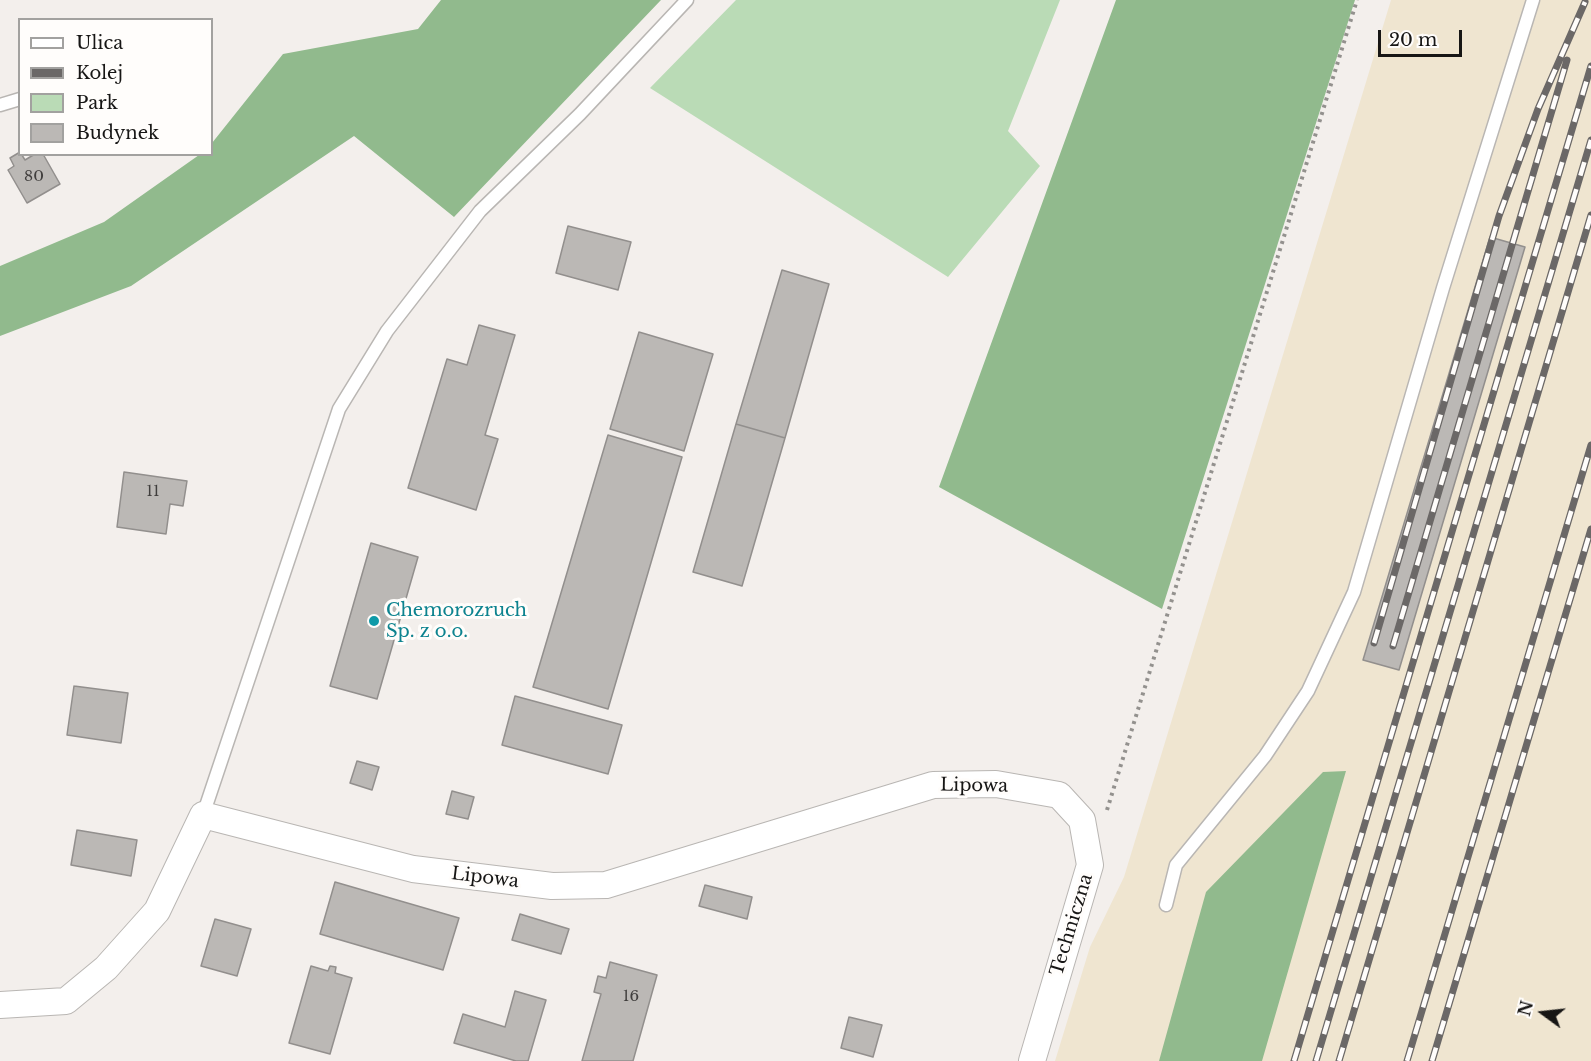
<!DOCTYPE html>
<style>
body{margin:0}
#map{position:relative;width:1591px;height:1061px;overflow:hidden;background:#f3efec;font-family:"Libre Baskerville",serif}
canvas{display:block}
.legend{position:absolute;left:18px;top:18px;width:195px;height:138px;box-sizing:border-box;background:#fffdfb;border:2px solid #a2a19f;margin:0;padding:8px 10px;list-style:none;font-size:18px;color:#171615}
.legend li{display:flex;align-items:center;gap:12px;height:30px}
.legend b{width:30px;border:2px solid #a2a19f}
.north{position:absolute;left:1513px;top:983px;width:60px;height:60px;-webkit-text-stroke:4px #fffdfb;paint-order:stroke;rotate:285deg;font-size:16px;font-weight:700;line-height:24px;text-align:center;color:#171615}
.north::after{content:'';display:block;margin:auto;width:21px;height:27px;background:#171615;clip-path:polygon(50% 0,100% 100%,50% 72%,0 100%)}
.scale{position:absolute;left:1378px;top:30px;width:84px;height:27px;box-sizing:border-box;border:3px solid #171615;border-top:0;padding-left:8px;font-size:18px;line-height:21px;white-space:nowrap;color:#171615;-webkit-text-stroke:4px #fffdfb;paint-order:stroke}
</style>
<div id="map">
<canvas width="1591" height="1061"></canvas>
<ul class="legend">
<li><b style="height:8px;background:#fff"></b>Ulica</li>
<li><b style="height:8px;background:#6b6867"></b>Kolej</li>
<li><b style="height:16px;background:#badbb6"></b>Park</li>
<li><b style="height:16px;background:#bbb8b5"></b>Budynek</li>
</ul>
<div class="north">N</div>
<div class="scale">20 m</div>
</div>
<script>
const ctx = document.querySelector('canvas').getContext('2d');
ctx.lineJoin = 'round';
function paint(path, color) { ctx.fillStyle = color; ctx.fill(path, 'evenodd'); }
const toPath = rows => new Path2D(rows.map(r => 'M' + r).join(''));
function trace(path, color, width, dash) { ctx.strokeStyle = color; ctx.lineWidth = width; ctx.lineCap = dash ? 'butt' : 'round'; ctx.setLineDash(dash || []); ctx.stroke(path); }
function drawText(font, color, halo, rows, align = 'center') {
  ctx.font = font + ' "Libre Baskerville",serif'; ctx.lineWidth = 6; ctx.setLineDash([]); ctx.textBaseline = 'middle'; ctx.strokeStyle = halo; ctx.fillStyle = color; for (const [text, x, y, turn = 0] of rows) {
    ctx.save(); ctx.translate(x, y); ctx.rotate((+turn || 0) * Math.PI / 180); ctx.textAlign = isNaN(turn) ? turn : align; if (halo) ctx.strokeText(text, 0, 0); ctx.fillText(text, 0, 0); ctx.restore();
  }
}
paint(toPath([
 [1391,0,1591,0,1591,1061,1055,1061,1090,947,1124,877]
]), '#efe5d0');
paint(toPath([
 [736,0,1060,0,1008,131,1040,166,948,277,650,88]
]), '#badbb6');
paint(toPath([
 [441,0,661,0,454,217,354,136,131,286,0,336,0,266,104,222,199,155,212,154,212,143,283,54,418,29],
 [1116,0,1355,0,1162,609,939,487],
 [1346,771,1262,1061,1159,1061,1206,892,1323,772]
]), '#91ba8d');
const building = toPath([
 [20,152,25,160,35,154,43,154,60,184,27,203,8,170,14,166,10,158,20,152],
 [568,226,631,242,618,290,556,273,568,226],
 [1490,237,1525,247,1399,670,1363,660,1490,237],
 [782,270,829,284,785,438,736,424,782,270],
 [479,325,515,335,485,435,498,439,476,510,408,488,447,359,467,365,479,325],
 [639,332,713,354,684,451,610,429,639,332],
 [736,424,785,438,742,586,693,572,736,424],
 [608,435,682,457,608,709,533,687,608,435],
 [124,472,187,481,183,506,170,504,166,534,117,527,124,472],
 [371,543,418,557,377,699,330,686,371,543],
 [74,686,128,693,121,743,67,735,74,686],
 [515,696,622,725,608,774,502,745,515,696],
 [357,761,379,767,372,790,350,783,357,761],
 [452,791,474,797,468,819,446,814,452,791],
 [77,830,137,840,131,876,71,865,77,830],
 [335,882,459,918,443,970,320,934,335,882],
 [705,885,752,897,747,919,699,906,705,885],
 [520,914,569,929,561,954,512,940,520,914],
 [215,919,251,929,237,976,201,966,215,919],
 [610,962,657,975,633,1061,582,1061,601,994,594,992,598,976,606,978,610,962],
 [311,966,328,971,330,966,336,967,335,973,352,978,330,1054,289,1043,311,966],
 [515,991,546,1000,528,1061,516,1061,454,1043,463,1014,505,1027,515,991],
 [849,1017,882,1025,873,1057,841,1048,849,1017]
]);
paint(building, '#bbb8b5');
trace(building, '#928f8d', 1.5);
const lane = toPath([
 [0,105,20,99],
 [203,815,339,409,387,331,480,211,580,114,687,0],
 [1166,905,1176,865,1265,756,1308,691,1354,592,1443,288,1533,0]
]);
const street = toPath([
 [0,1005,66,1001,106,968,157,911,203,815,413,869,552,886,606,885,933,785,996,784,1059,795,1082,820,1090,865,1032,1061]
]);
trace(lane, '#b9b6b3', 15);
trace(street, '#b9b6b3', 28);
trace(toPath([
 [1107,810,1357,0]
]), '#93918e', 4, [3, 4.5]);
trace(lane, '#fff', 12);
trace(street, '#fff', 26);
const rail = toPath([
 [1374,643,1499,216,1538,109,1585,2],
 [1393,646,1567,60],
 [1294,1061,1591,66],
 [1316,1061,1591,140],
 [1339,1061,1591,215],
 [1407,1061,1591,445],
 [1432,1061,1591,529]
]);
trace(rail, '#6b6867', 7);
trace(rail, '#fffdfb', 4.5, [14]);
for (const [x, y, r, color] of [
 [374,621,6,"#0f9aa8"]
]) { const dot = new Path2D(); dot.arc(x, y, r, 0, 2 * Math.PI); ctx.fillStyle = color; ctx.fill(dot); trace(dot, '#fffdfb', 2); }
drawText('15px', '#403e3d', null, [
 ["80",34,177],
 ["11",153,492],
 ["16",631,997]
]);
drawText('18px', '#0d838f', '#fffdfb', [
 ["Chemorozruch",386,611],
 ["Sp. z o.o.",386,632]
], 'left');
drawText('18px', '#171615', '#fffdfb', [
 ["Lipowa",974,786,1],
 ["Lipowa",485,878,7],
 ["Techniczna",1072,925,-73]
]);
</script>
